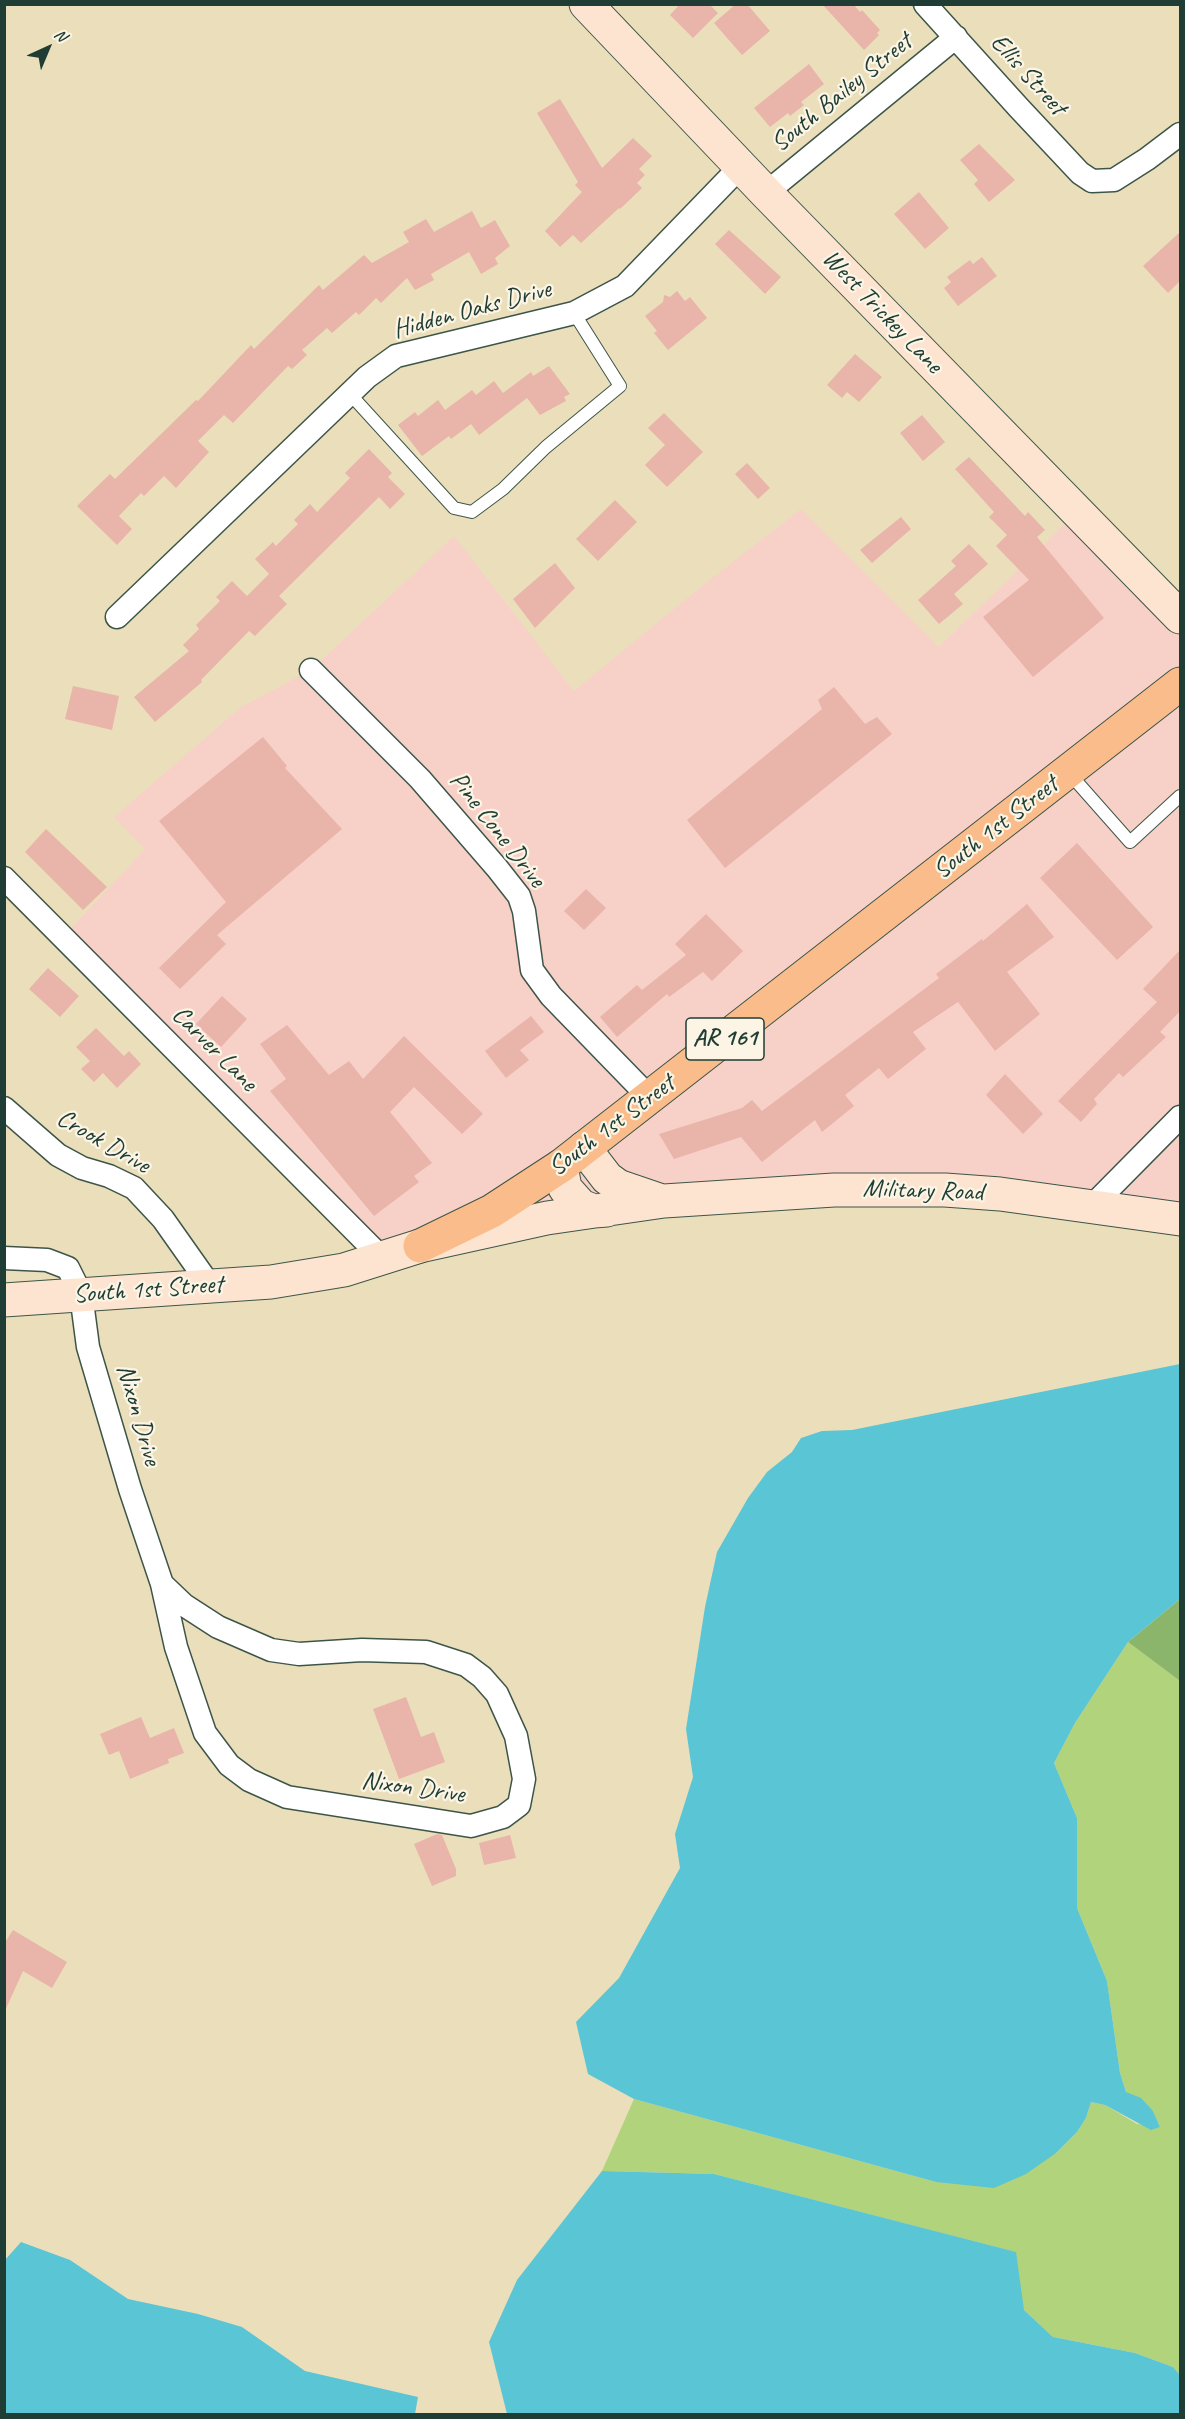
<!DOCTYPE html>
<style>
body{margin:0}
#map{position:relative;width:1185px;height:2419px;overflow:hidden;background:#eadfba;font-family:Caveat,sans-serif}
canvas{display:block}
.frame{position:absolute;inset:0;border:6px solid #1f3d34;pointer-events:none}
.north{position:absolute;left:18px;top:18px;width:60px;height:60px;-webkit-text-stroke:4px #fcf5e5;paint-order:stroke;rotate:44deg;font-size:16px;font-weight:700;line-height:24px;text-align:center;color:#1f3d34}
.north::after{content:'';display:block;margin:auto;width:21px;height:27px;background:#1f3d34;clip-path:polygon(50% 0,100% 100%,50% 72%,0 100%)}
</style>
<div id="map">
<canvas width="1185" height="2419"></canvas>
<div class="frame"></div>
<div class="north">N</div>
</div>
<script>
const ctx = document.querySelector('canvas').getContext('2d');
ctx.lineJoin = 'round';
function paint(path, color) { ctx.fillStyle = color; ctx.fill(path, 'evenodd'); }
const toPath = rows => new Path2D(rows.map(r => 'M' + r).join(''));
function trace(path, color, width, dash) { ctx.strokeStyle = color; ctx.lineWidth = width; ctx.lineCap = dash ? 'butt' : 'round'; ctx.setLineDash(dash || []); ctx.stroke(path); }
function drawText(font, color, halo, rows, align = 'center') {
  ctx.font = font + ' Caveat,sans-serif'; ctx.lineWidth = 4.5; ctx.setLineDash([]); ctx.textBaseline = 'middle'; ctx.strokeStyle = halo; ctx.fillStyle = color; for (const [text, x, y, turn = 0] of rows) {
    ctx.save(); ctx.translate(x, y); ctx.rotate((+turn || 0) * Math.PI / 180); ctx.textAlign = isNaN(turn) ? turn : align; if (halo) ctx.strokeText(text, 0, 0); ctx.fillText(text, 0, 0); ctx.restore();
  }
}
paint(toPath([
 [801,509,939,647,1069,520,1180,617,1180,1219,834,1190,383,1259,63,937,145,849,114,817,241,707,311,670,454,536,574,691,698,589]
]), '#f7d1c8');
paint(toPath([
 [1128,1642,1180,1681,1180,2375,1173,2367,1135,2353,1053,2337,1023,2309,1015,2252,714,2174,602,2171,634,2099,936,2182,1056,2153,1077,2132,1086,2118,1091,2102,1105,2105,1137,2124,1160,2127,1153,2111,1126,2092,1120,2073,1107,1981,1077,1908,1077,1818,1054,1763,1075,1723]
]), '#b0d37c');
paint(toPath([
 [1180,1599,1180,1681,1128,1642]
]), '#8cb56c');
paint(toPath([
 [1180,1364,1180,1599,1128,1642,1075,1723,1054,1763,1077,1818,1077,1908,1107,1981,1120,2073,1126,2092,1141,2098,1153,2111,1160,2127,1151,2130,1105,2105,1091,2102,1086,2118,1077,2132,1056,2153,1026,2174,994,2188,936,2182,634,2099,588,2074,576,2022,619,1978,680,1868,675,1834,693,1777,686,1729,705,1607,717,1552,748,1498,767,1472,792,1452,801,1438,822,1431,852,1430],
 [602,2171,714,2174,1016,2252,1024,2310,1053,2337,1135,2353,1173,2367,1180,2375,1180,2414,507,2414,489,2342,517,2280],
 [21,2242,70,2260,128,2299,198,2314,242,2327,305,2371,418,2397,415,2414,5,2414,5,2260]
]), '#5ac5d4');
paint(toPath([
 [680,4,709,4,718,13,693,38,670,15],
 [736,4,747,4,770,31,742,55,714,23],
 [822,4,853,4,860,12,862,10,880,30,877,33,879,35,864,50],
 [809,64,824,84,801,102,804,105,790,116,788,113,770,127,754,108],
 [560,99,602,168,633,138,652,156,639,169,645,175,637,183,642,188,620,209,619,208,581,243,573,235,560,247,545,231,582,192,575,185,578,182,537,113],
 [979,144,1015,180,989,202,974,184,978,180,960,160],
 [919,192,949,228,925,249,894,214],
 [472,211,481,228,495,220,510,246,495,258,498,264,481,274,469,252,431,274,434,280,415,290,407,278,381,303,376,298,359,315,356,312,332,333,327,328,302,350,307,355,292,369,288,366,233,423,224,415,198,441,209,452,176,488,164,476,144,496,141,493,119,516,132,529,117,545,77,506,110,474,115,479,196,400,198,401,251,345,254,349,319,285,323,290,364,255,372,263,409,242,403,232,426,219,434,232],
 [729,230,781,277,765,294,715,244],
 [1180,232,1180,281,1168,293,1143,266],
 [982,257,997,276,958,306,944,288,951,282,947,277,970,260,973,264],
 [677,291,685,301,690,297,707,318,668,350,654,333,657,331,645,316,663,302,664,295,670,297],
 [855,354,882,377,859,402,847,392,842,398,827,385],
 [549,366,570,394,564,397,566,401,540,415,527,398,479,435,471,424,451,439,449,436,422,456,398,425,415,412,418,416,438,400,445,410,472,390,476,395,494,381,503,393,531,372,533,376],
 [664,413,703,452,667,487,645,465,665,445,648,428],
 [922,415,945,442,923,461,900,433],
 [369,449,392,473,388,477,405,494,390,509,379,497,279,596,287,604,255,636,249,631,201,680,202,682,155,722,134,697,189,651,183,645,199,629,196,625,220,601,216,597,232,581,247,596,269,574,255,559,273,542,276,546,298,524,294,520,310,504,317,512,350,478,345,473],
 [969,457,1025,516,1028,512,1045,530,1037,537,1104,618,1033,677,983,617,1029,580,996,546,1007,535,989,517,994,512,955,469],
 [747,463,770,488,758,499,735,474],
 [615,500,637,522,598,561,576,539],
 [901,517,911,529,872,563,860,550],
 [969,544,988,564,954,594,963,604,939,624,918,600,956,566,951,561],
 [555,563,575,588,535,628,513,599],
 [73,686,119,696,112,730,65,719],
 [834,687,865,724,877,717,892,734,725,868,687,820,822,709,818,700],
 [263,737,287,766,285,768,342,829,217,935,226,944,180,989,159,968,226,902,159,821],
 [46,829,107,887,83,910,25,852],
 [1077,843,1153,927,1117,960,1040,878],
 [586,889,606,908,584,930,564,911],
 [1027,904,1054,937,1007,972,1040,1014,995,1051,958,1002,913,1032,926,1049,888,1079,879,1068,845,1095,854,1106,822,1132,815,1120,762,1162,741,1137,674,1159,659,1134,742,1108,752,1100,762,1111,939,978,936,974,982,939,983,941],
 [706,914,743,951,712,981,703,972,669,997,667,994,617,1037,600,1017,637,985,642,990,686,955,675,944],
 [1180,950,1180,1011,1160,1032,1166,1037,1123,1077,1119,1073,1094,1099,1097,1104,1081,1122,1058,1101,1157,1002,1143,989],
 [48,968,79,996,60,1017,29,989],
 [222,996,247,1019,221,1047,196,1024],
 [531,1016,544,1032,520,1050,529,1060,506,1078,485,1051],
 [287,1025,329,1075,349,1061,363,1079,404,1036,483,1114,462,1134,414,1087,390,1112,432,1163,414,1176,419,1182,374,1216,270,1091,286,1079,260,1044],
 [96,1028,124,1056,129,1051,141,1064,117,1088,103,1073,94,1082,81,1069,90,1061,76,1047],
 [1005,1074,1043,1114,1023,1134,986,1095],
 [406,1697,421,1737,434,1732,445,1762,399,1779,373,1709],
 [141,1717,150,1738,174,1728,184,1753,168,1759,169,1763,130,1779,119,1751,109,1755,100,1734],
 [437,1834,442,1835,456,1869,456,1876,432,1886,414,1844],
 [510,1835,516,1858,484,1865,479,1843],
 [13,1930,67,1962,52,1988,23,1971,4,2013,4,1944]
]), '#e9b4aa');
const lane = toPath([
 [350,394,454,508,472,512,503,489,546,447,620,386,574,313],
 [1069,773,1130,842,1180,796]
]);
const street = toPath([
 [925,4,1019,108,1080,173,1092,181,1114,180,1147,159,1180,134],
 [766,193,956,37],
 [117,617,367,377,396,356,574,313,625,286,741,166],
 [311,670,420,779,497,868,519,896,524,911,532,970,551,996,650,1098],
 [4,878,383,1259],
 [4,1108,58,1155,82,1168,109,1176,134,1188,163,1219,211,1287],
 [1092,1206,1180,1117],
 [4,1258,47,1260,68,1268,81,1294,88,1347,130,1489,162,1584,184,1605,218,1627,271,1650,299,1654,362,1650,426,1652,466,1665,482,1677,497,1694,516,1736,524,1779,519,1805,503,1817,471,1826,287,1797,249,1780,229,1765,205,1733,176,1647,162,1584]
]);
const secondary = toPath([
 [586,4,766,193,1180,617],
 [584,1148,607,1178,618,1186,662,1201],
 [561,1166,565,1188,581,1206,594,1211,607,1210],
 [4,1300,271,1282,344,1270,420,1246,547,1218,664,1201,834,1190,945,1190,1000,1194,1180,1219]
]);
const primary = toPath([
 [420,1246,492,1211,561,1166,1180,684]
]);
trace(lane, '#3d5548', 14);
trace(street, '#3d5548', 25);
trace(secondary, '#3d5548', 35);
trace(primary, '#3d5548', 35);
trace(lane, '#fff', 12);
trace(street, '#fff', 22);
trace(secondary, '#fde4d0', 33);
trace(primary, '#f9bc8a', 33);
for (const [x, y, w] of [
 [725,1039,78]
]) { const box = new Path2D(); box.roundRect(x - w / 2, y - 21, w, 42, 4.5); ctx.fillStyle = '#fcf5e5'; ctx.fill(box); trace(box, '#1f3d34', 1.5); }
drawText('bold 24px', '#1f3d34', null, [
 ["AR 161",725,1039]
]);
drawText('26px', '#1f3d34', '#fcf5e5', [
 ["Ellis Street",1028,75,48],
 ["South Bailey Street",842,93,-39],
 ["Hidden Oaks Drive",472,310,-15],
 ["West Trickey Lane",882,312,46],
 ["South 1st Street",996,828,-38],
 ["Pine Cone Drive",497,830,52],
 ["Carver Lane",214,1049,45],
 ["South 1st Street",612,1126,-37],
 ["Crook Drive",103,1142,30],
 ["Military Road",923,1191,2],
 ["South 1st Street",148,1290,-4],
 ["Nixon Drive",138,1415,74],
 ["Nixon Drive",413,1788,8]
]);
</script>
